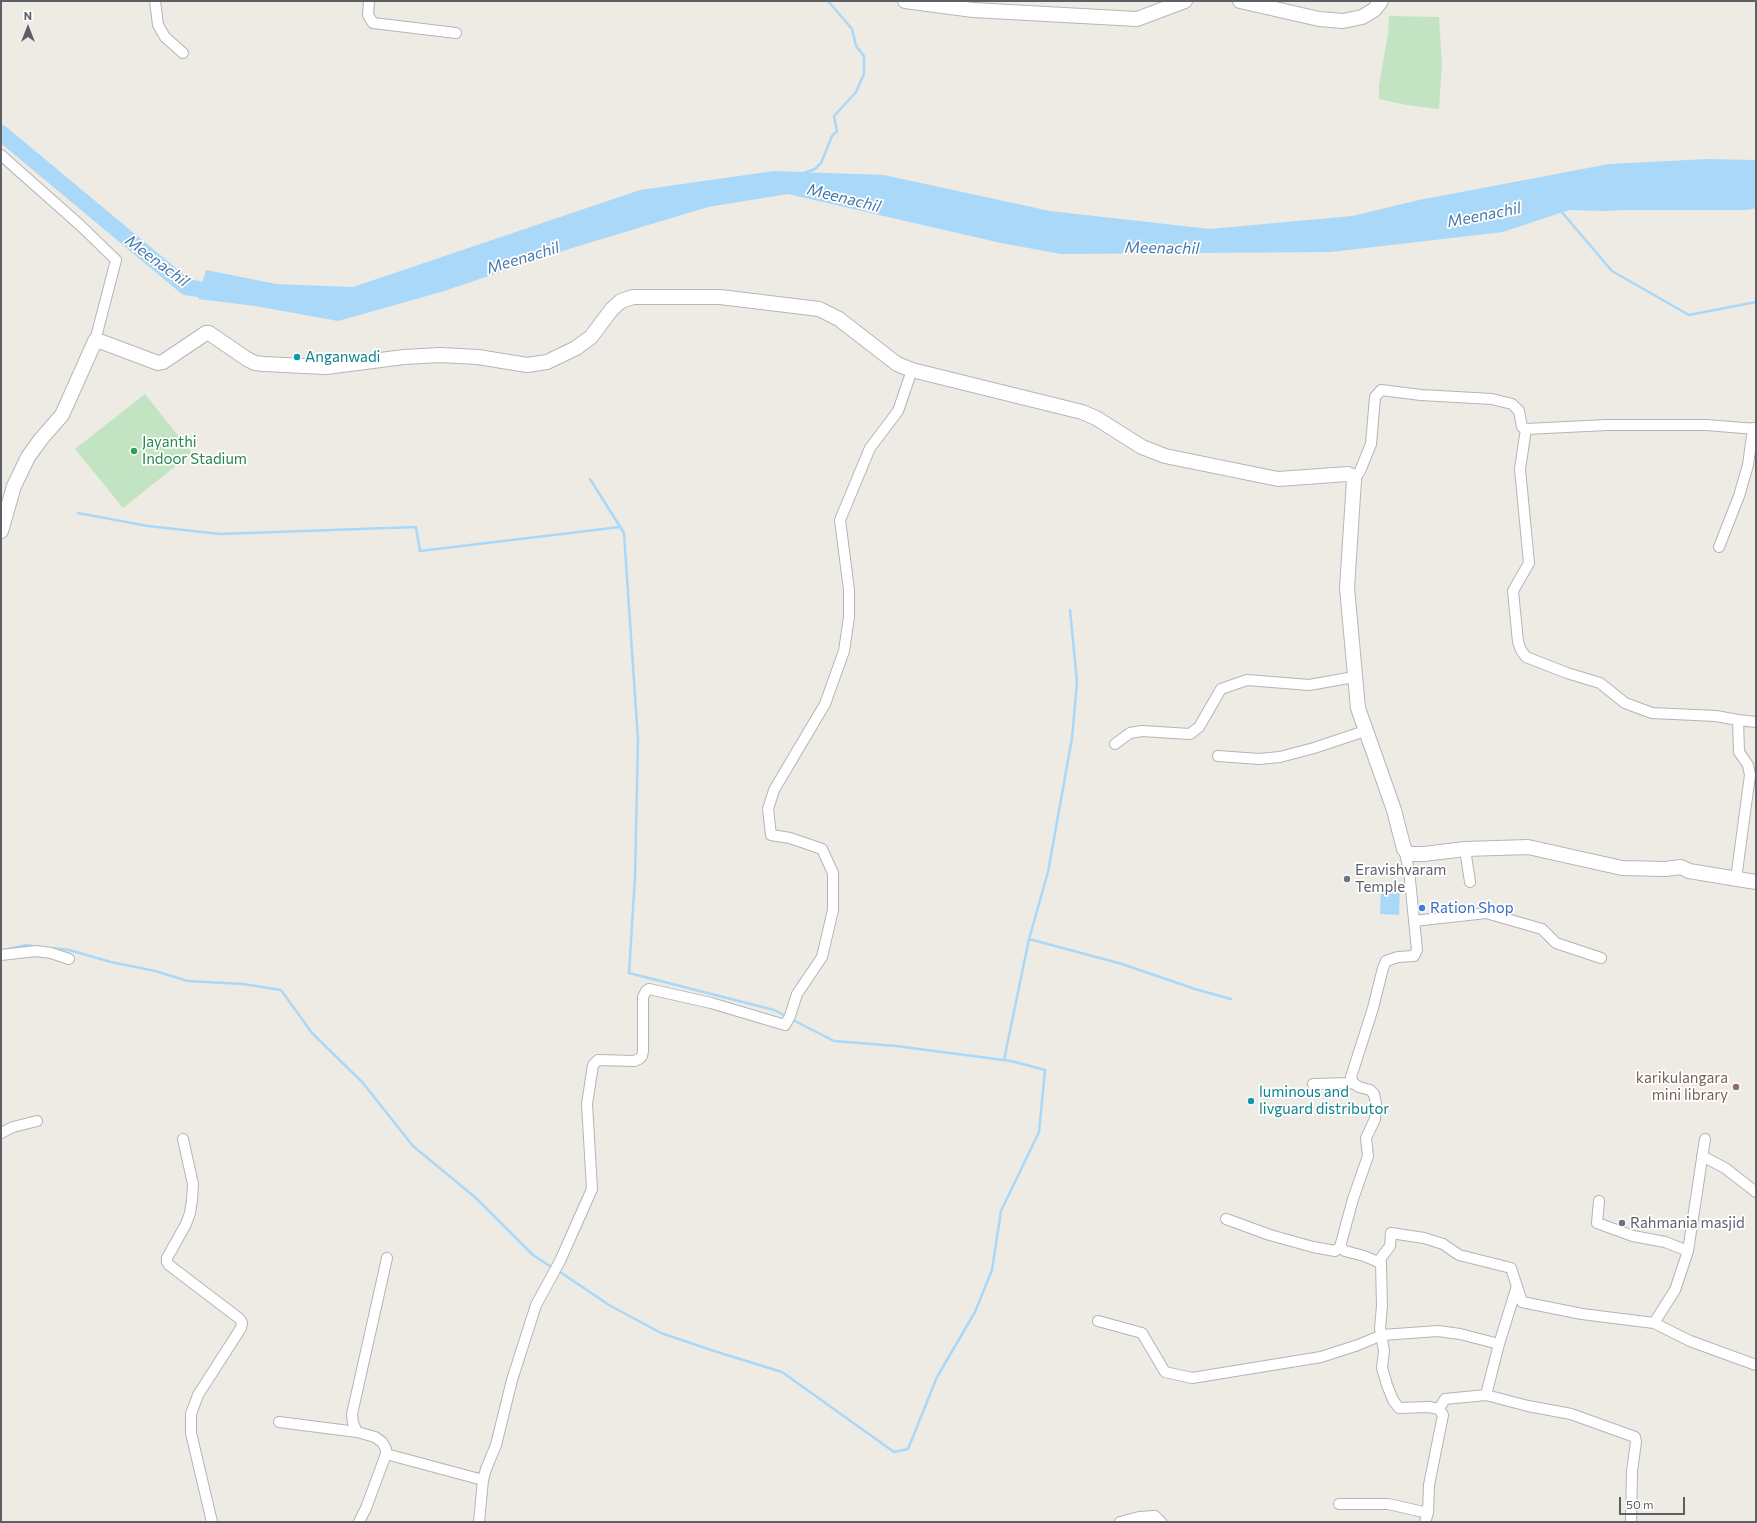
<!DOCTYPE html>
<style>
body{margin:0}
#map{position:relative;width:1757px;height:1523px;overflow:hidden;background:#eeebe4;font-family:Commissioner,sans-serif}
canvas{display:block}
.frame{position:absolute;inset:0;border:2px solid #5c6064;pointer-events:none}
.north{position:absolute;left:8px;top:8px;width:40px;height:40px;-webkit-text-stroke:3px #fff;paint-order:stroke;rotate:0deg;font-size:11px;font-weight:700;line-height:16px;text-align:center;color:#5c6064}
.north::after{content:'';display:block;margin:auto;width:14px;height:18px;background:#5c6064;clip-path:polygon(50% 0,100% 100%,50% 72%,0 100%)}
.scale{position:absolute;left:1619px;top:1497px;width:66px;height:18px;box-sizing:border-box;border:2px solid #5c6064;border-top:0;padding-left:5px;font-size:12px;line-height:14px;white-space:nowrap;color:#5c6064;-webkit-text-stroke:3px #fff;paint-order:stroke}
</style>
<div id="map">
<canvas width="1757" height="1523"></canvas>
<div class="frame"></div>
<div class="north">N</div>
<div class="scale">50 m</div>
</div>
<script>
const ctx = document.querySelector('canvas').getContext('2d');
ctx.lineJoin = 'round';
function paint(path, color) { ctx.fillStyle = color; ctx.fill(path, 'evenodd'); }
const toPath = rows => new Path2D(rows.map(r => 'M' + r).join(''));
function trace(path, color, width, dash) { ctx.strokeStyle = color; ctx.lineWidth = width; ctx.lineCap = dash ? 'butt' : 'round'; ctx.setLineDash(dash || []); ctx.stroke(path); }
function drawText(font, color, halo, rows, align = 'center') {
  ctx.font = font + ' Commissioner,sans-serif'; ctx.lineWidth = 3.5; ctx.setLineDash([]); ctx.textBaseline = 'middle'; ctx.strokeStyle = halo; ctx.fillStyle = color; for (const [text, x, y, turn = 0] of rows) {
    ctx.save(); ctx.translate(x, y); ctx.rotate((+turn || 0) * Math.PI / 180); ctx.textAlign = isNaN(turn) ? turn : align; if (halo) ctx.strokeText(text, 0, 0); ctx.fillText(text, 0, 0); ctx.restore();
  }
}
paint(toPath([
 [1389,16,1439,17,1442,64,1439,109,1407,105,1379,99,1379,85,1388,34],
 [145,394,192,453,123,508,75,449]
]), '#c3e4c2');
paint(toPath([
 [1707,159,1756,160,1756,208,1747,210,1626,210,1605,211,1569,210,1503,232,1331,252,1061,254,1001,243,788,194,708,207,572,248,441,292,338,321,255,306,198,299,206,270,276,284,353,287,640,190,774,171,884,175,1050,211,1210,229,1352,216,1419,200,1609,164],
 [1381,888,1400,889,1399,915,1380,914]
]), '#a9d8f9');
trace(toPath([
 [804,173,815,169,821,163,832,136,837,131,834,116,856,92,864,74,864,56,856,46,852,29,828,1],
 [1560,210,1612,271,1689,315,1756,302],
 [590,479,624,533,638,740,635,877,629,973,774,1010,786,1016],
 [78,513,148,526,220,534,416,527,420,551,620,527],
 [1029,939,1122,964,1195,989,1231,999],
 [51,948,69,950,111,962,155,971,188,981,243,984,281,990,312,1033,363,1083,413,1146,476,1198,533,1255,553,1268],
 [5,950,26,945,38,947],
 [1004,1060,1029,939,1048,872,1072,738,1077,682,1070,610],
 [557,1270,609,1305,661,1333,714,1351,782,1372,894,1452,908,1449,937,1377,975,1312,992,1270,1001,1211,1039,1132,1045,1070,1011,1061,896,1046,834,1041,791,1019]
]), '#a9d8f9', 2.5);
trace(toPath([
 [1,133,186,287,222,293]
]), '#a9d8f9', 16);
const minor = toPath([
 [155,1,158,25,165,37,183,53],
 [369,1,368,15,373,23,456,33],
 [1,155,81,226,116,260,95,341],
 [1526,429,1520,469,1529,563,1513,591,1518,642,1521,650,1526,657,1567,673,1600,683,1625,703,1652,713,1716,716,1738,720,1739,752,1748,765,1750,775,1736,879],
 [1354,480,1360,471,1371,444,1375,397,1381,390,1421,395,1492,399,1512,404,1519,411,1522,427,1526,429,1607,425,1706,425,1756,429],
 [1719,547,1739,496,1748,465,1753,428],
 [1738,720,1756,722],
 [1115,744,1130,733,1142,731,1190,734,1199,727,1221,689,1247,680,1309,685,1354,677],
 [1218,756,1259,759,1280,757,1314,748,1365,731],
 [1404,849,1409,870,1417,950,1414,956,1398,957,1386,961,1383,968,1373,1008,1351,1077,1353,1083,1359,1087,1370,1090,1374,1094,1376,1104,1375,1119,1366,1138,1368,1156,1353,1199,1340,1247,1345,1251,1364,1256,1381,1263,1382,1306,1380,1328,1384,1351,1382,1368,1387,1385,1393,1400,1399,1408,1429,1407,1439,1409,1443,1415,1429,1485,1428,1513,1425,1522],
 [1465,849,1470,882],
 [1414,921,1486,913,1542,929,1556,943,1601,958],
 [1,955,36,951,51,953,69,959],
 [1313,1084,1353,1083],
 [1,1133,13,1127,37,1121],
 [183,1139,193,1184,192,1200,190,1213,186,1224,167,1258,167,1262,169,1265,240,1319,242,1323,241,1328,198,1395,191,1414,191,1433,212,1522],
 [1702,1156,1725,1168,1756,1192],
 [1599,1201,1597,1223,1633,1236,1665,1242,1688,1251,1675,1290,1654,1323,1690,1341,1756,1365],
 [1226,1219,1270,1235,1313,1247,1335,1251,1340,1247],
 [1688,1251,1705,1139],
 [1378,1262,1390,1246,1391,1233,1424,1238,1443,1244,1459,1255,1511,1268,1522,1302,1582,1314,1654,1323],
 [1098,1321,1142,1333,1165,1372,1192,1378,1321,1357,1358,1345,1382,1335,1438,1331,1460,1334,1499,1344],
 [1486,1395,1499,1344,1517,1286],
 [1439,1409,1445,1399,1486,1395,1528,1406,1571,1414,1635,1437,1636,1442,1632,1471,1631,1522],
 [279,1422,357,1432],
 [386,1454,483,1480],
 [1339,1504,1388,1504,1428,1513],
 [359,1522,366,1508,386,1454,386,1449,382,1442,375,1437,357,1432,353,1423,352,1414,387,1258],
 [479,1522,483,1480,486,1469,496,1445,512,1380,536,1305,560,1261,592,1189,587,1104,593,1065,598,1060,634,1061,639,1059,642,1056,643,1051,643,997,646,991,649,989,711,1003,785,1025,790,1016,797,994,822,957,833,910,833,873,822,849,790,838,771,835,768,809,774,790,825,704,844,651,849,617,849,590,840,520,870,448,898,411,912,370],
 [1120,1522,1139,1517,1155,1516,1161,1522]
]);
const secondary = toPath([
 [905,1,973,10,1137,19,1185,1],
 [1240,1,1319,19,1343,21,1362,17,1374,10,1381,1],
 [1,531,14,486,28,457,41,439,62,415,95,341,102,342,158,363,163,362,206,333,209,333,247,359,255,363,264,364,326,367,404,357,440,355,478,357,527,365,547,362,576,348,591,337,612,309,621,301,633,297,720,297,819,309,839,319,897,364,912,370,1082,412,1096,418,1142,447,1165,456,1278,479,1348,474,1352,476,1354,480,1347,588,1358,708,1394,810,1404,849,1409,854,1424,854,1465,849,1528,847,1622,868,1665,869,1681,867,1689,871,1756,882]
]);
trace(minor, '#b2b5b8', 12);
trace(secondary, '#b3b7bb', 16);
trace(minor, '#fff', 10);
trace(secondary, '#fff', 14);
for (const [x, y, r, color] of [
 [297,357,4,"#0f9aa8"],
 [134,451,4,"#2e9e5b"],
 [1347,879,4,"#6b7280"],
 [1422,908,4,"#3f7fe0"],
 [1736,1087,4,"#8d6e63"],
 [1251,1101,4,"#0f9aa8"],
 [1622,1223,4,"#6b7280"]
]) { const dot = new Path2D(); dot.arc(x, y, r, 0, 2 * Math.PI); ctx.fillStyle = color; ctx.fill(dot); trace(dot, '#fff', 1.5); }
drawText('15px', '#0d838f', '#fff', [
 ["Anganwadi",305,357],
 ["luminous and",1259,1092],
 ["livguard distributor",1259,1109]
], 'left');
drawText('15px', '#27864d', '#fff', [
 ["Jayanthi",142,442],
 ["Indoor Stadium",142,459]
], 'left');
drawText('15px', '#5b616d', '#fff', [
 ["Eravishvaram",1355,870],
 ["Temple",1355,887],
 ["Rahmania masjid",1630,1223]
], 'left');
drawText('15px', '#366cbe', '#fff', [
 ["Ration Shop",1430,908]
], 'left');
drawText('15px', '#785e54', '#fff', [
 ["karikulangara",1728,1078],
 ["mini library",1728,1095]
], 'right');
drawText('italic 16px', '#4779aa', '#fff', [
 ["Meenachil",844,198,14],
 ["Meenachil",1484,215,-11],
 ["Meenachil",1162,248,1],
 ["Meenachil",523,258,-17],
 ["Meenachil",157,261,37]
]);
</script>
